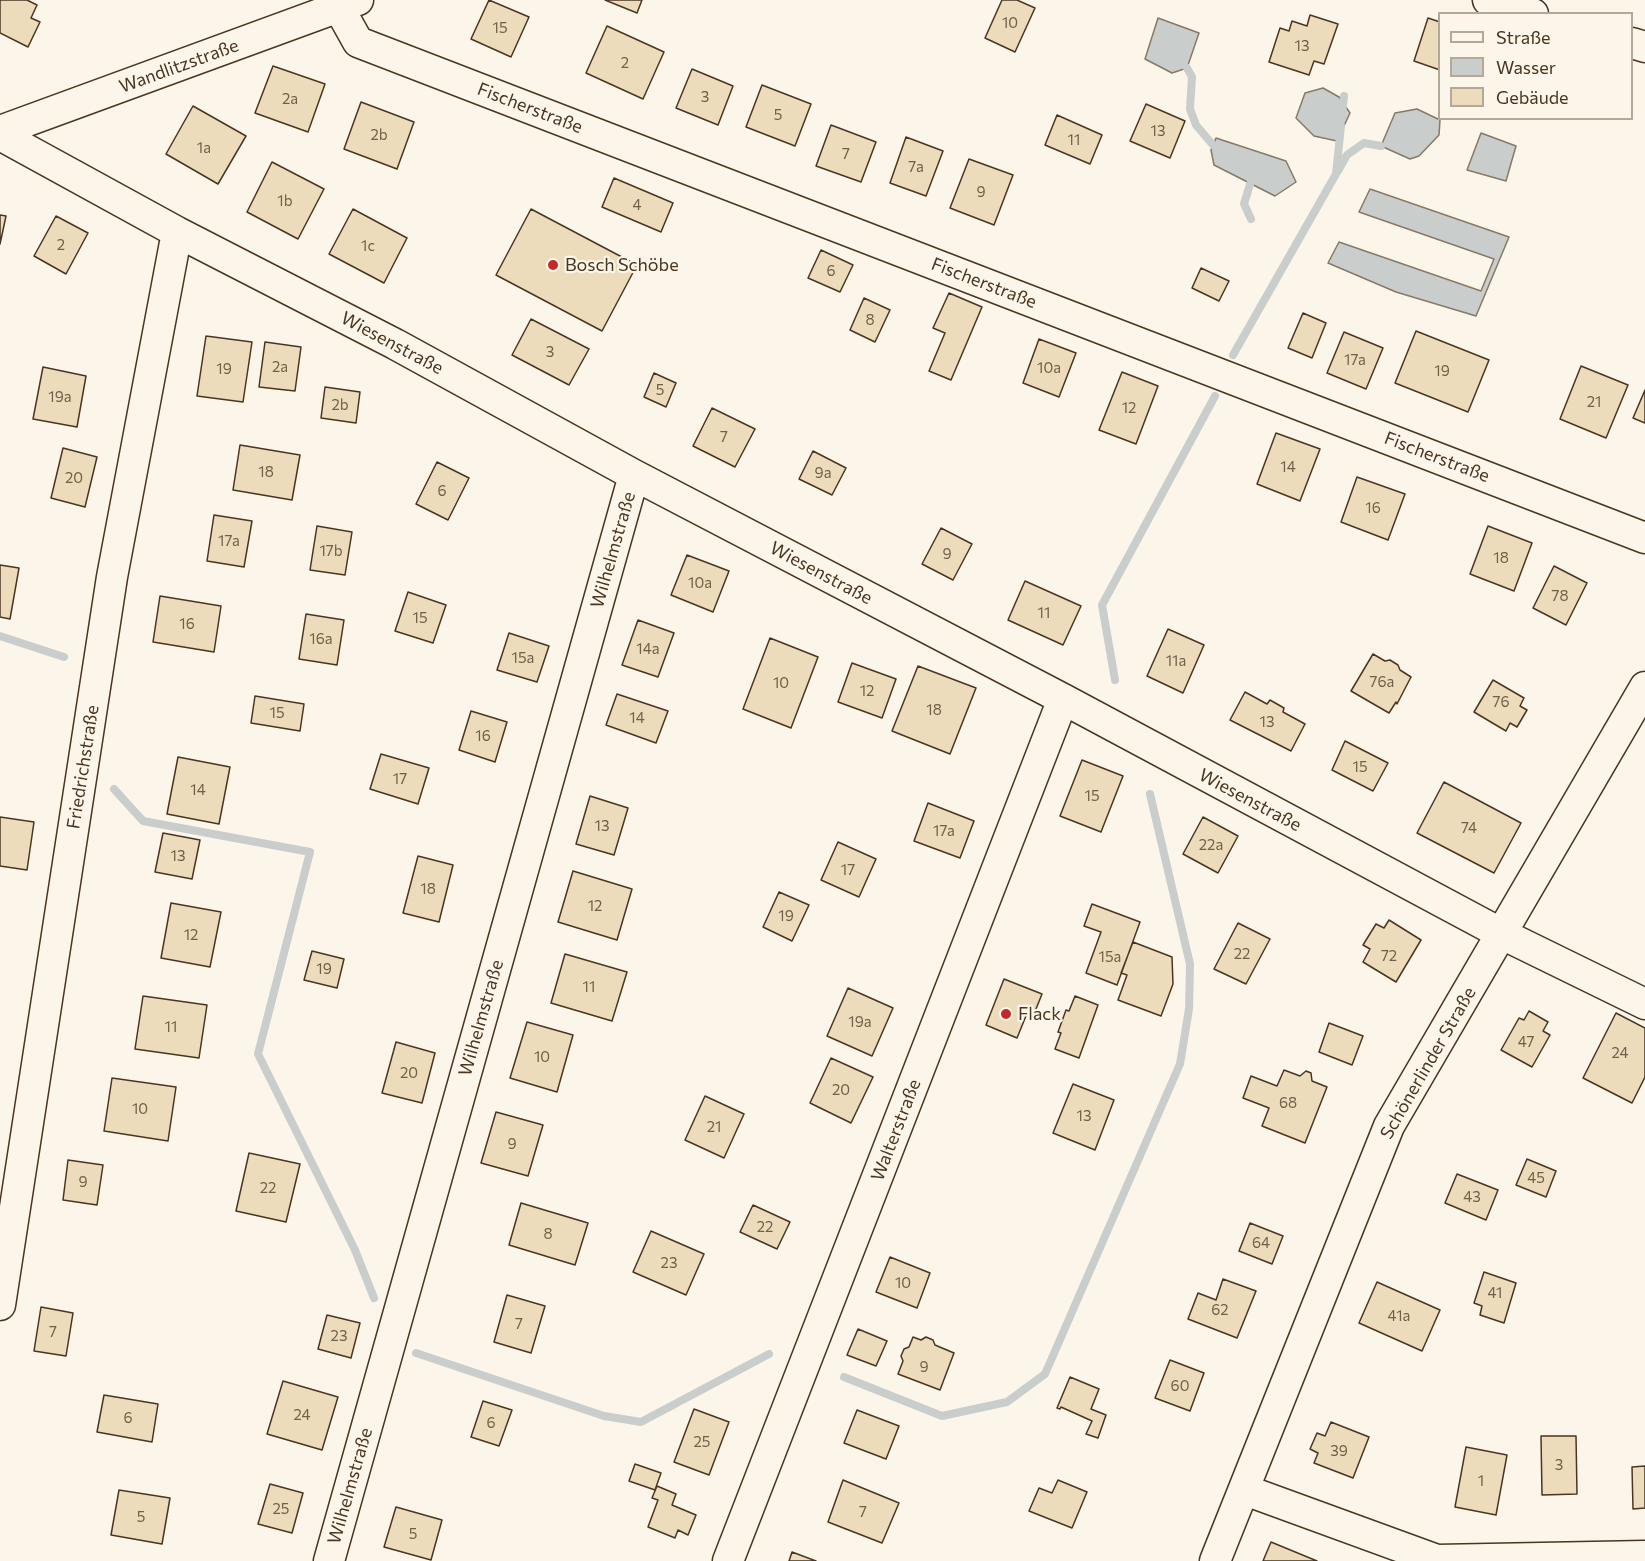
<!DOCTYPE html>
<meta charset="utf-8">
<style>
body{margin:0}
#map{position:relative;width:1645px;height:1561px;overflow:hidden;background:#fbf6e9;font-family:Commissioner,sans-serif}
canvas{display:block}
.legend{position:absolute;left:1438px;top:12px;width:195px;height:108px;box-sizing:border-box;background:#fbf6e9;border:2px solid #b4a999;margin:0;padding:8px 10px;list-style:none;font-size:18px;color:#4a3520}
.legend li{display:flex;align-items:center;gap:12px;height:30px}
.legend b{width:30px;border:2px solid #b4a999}
</style>
<div id="map">
<canvas width="1645" height="1561"></canvas>
<ul class="legend">
<li><b style="height:8px;background:#fbf6e9"></b>Straße</li>
<li><b style="height:16px;background:#c9cecd"></b>Wasser</li>
<li><b style="height:16px;background:#ecdcbc"></b>Gebäude</li>
</ul>
</div>
<script>
const ctx = document.querySelector('canvas').getContext('2d');
ctx.lineJoin = 'round';
function paint(path, color) { ctx.fillStyle = color; ctx.fill(path, 'evenodd'); }
const toPath = rows => new Path2D(rows.map(r => 'M' + r).join(''));
function trace(path, color, width, dash) { ctx.strokeStyle = color; ctx.lineWidth = width; ctx.lineCap = dash ? 'butt' : 'round'; ctx.setLineDash(dash || []); ctx.stroke(path); }
function drawText(font, color, halo, rows, align = 'center') {
  ctx.font = font + ' Commissioner,sans-serif'; ctx.lineWidth = 4.5; ctx.setLineDash([]); ctx.textBaseline = 'middle'; ctx.strokeStyle = halo; ctx.fillStyle = color; for (const [text, x, y, turn = 0] of rows) {
    ctx.save(); ctx.translate(x, y); ctx.rotate((+turn || 0) * Math.PI / 180); ctx.textAlign = isNaN(turn) ? turn : align; if (halo) ctx.strokeText(text, 0, 0); ctx.fillText(text, 0, 0); ctx.restore();
  }
}
const water = toPath([
 [1158,18,1199,33,1187,68,1172,73,1145,59,1158,18],
 [1323,88,1339,97,1350,113,1337,141,1314,136,1296,118,1305,93,1323,88],
 [1417,109,1440,120,1439,135,1419,156,1410,159,1381,146,1395,113,1417,109],
 [1481,133,1516,146,1506,181,1467,170,1481,133],
 [1216,138,1286,161,1296,182,1275,196,1214,165,1211,150,1216,138],
 [1370,189,1509,237,1476,316,1396,292,1328,263,1339,242,1481,291,1494,259,1359,212,1370,189]
]);
paint(water, '#c9cecd');
trace(water, '#887966', 1.5);
trace(toPath([
 [1187,68,1192,77,1190,109,1196,125,1213,145],
 [1342,114,1344,96],
 [1338,171,1347,155,1364,143,1381,146],
 [1250,184,1244,204,1251,219],
 [1233,355,1336,174,1341,126],
 [0,636,64,657],
 [1115,680,1102,605,1215,396],
 [114,789,143,821,310,852,258,1054,355,1250,374,1298],
 [416,1353,604,1416,641,1422,769,1354],
 [844,1377,942,1416,1007,1402,1045,1374,1180,1064,1189,1009,1190,964,1150,794]
]), '#c9cecd', 8);
const building = toPath([
 [0,0,27,0,37,5,31,18,40,22,28,47,0,33,0,0],
 [489,0,529,17,511,57,471,39,489,0],
 [605,0,642,0,637,13,605,0],
 [1002,0,1017,0,1035,8,1015,52,985,38,1002,0],
 [1310,15,1338,24,1324,64,1314,61,1309,75,1269,62,1280,28,1289,31,1292,21,1307,26,1310,15],
 [1428,18,1440,22,1440,70,1414,61,1428,18],
 [607,26,664,52,643,99,586,73,607,26],
 [273,66,325,84,308,132,255,113,273,66],
 [692,69,733,86,718,125,676,108,692,69],
 [762,85,811,104,795,146,746,127,762,85],
 [361,102,414,122,397,169,344,149,361,102],
 [1146,104,1185,121,1170,158,1130,141,1146,104],
 [193,106,246,136,218,184,166,154,193,106],
 [1057,115,1102,135,1090,164,1045,145,1057,115],
 [831,125,876,142,861,182,816,166,831,125],
 [906,137,943,151,926,196,890,183,906,137],
 [969,159,1013,175,994,225,950,208,969,159],
 [272,162,324,189,298,239,247,212,272,162],
 [614,178,673,203,661,232,602,207,614,178],
 [353,209,407,238,384,283,329,254,353,209],
 [531,209,637,265,602,331,496,275,531,209],
 [0,215,6,216,0,244,0,215],
 [56,216,88,233,66,274,34,256,56,216],
 [821,250,853,265,840,292,808,278,821,250],
 [1201,268,1229,281,1219,301,1192,288,1201,268],
 [949,293,982,307,951,380,929,371,945,333,933,328,949,293],
 [864,298,890,310,875,342,850,330,864,298],
 [1303,313,1326,323,1312,358,1288,348,1303,313],
 [531,319,589,349,569,385,512,355,531,319],
 [1416,331,1489,360,1468,412,1395,383,1416,331],
 [1344,332,1383,348,1366,389,1327,373,1344,332],
 [206,336,252,342,243,402,197,396,206,336],
 [1039,339,1076,353,1059,397,1023,383,1039,339],
 [265,342,301,347,295,391,259,387,265,342],
 [1581,366,1628,385,1606,438,1560,419,1581,366],
 [43,367,86,376,77,427,33,419,43,367],
 [1122,372,1158,386,1136,444,1099,430,1122,372],
 [654,373,676,383,666,407,644,397,654,373],
 [325,387,360,392,356,423,321,418,325,387],
 [1645,390,1645,423,1633,418,1645,390],
 [712,408,755,429,735,467,693,446,712,408],
 [1276,433,1320,449,1300,501,1257,484,1276,433],
 [240,445,300,455,292,500,233,490,240,445],
 [63,448,97,457,85,507,51,498,63,448],
 [813,451,846,468,832,495,799,479,813,451],
 [437,462,469,478,448,520,416,504,437,462],
 [1357,477,1405,494,1388,540,1341,522,1357,477],
 [214,515,252,521,244,567,207,561,214,515],
 [317,526,352,532,345,575,310,570,317,526],
 [1488,526,1532,543,1514,591,1470,574,1488,526],
 [941,528,972,544,953,580,922,564,941,528],
 [687,555,729,571,713,612,671,595,687,555],
 [0,565,19,568,10,619,0,617,0,565],
 [1554,566,1587,583,1566,625,1533,608,1554,566],
 [1025,581,1081,606,1063,645,1008,620,1025,581],
 [408,592,446,605,433,643,395,631,408,592],
 [160,596,221,606,214,652,153,642,160,596],
 [306,614,344,620,337,665,299,659,306,614],
 [638,620,674,633,658,677,622,665,638,620],
 [1168,629,1204,645,1183,693,1147,676,1168,629],
 [509,633,549,646,537,682,497,670,509,633],
 [770,638,818,657,791,728,743,709,770,638],
 [1373,654,1385,661,1390,660,1398,665,1400,670,1411,677,1397,704,1396,702,1389,713,1351,691,1373,654],
 [852,663,896,679,882,718,838,702,852,663],
 [918,666,976,688,950,754,892,731,918,666],
 [1493,680,1524,698,1520,706,1527,710,1517,727,1510,723,1506,731,1474,712,1493,680],
 [1245,692,1267,704,1270,700,1284,708,1283,712,1305,724,1291,751,1230,720,1245,692],
 [617,694,668,711,656,743,606,725,617,694],
 [255,696,304,704,300,731,251,723,255,696],
 [471,711,507,722,495,762,459,750,471,711],
 [1345,741,1388,763,1373,791,1332,770,1345,741],
 [381,754,429,768,418,804,370,789,381,754],
 [178,757,230,767,219,824,167,814,178,757],
 [1082,760,1123,776,1101,832,1060,816,1082,760],
 [1444,782,1521,823,1494,873,1417,833,1444,782],
 [590,796,628,808,614,855,576,844,590,796],
 [928,803,974,821,960,858,914,841,928,803],
 [0,817,34,822,27,870,0,866,0,817],
 [1203,817,1238,836,1218,873,1183,854,1203,817],
 [163,833,200,840,192,879,155,872,163,833],
 [838,842,876,859,859,897,821,880,838,842],
 [418,856,453,865,439,922,403,913,418,856],
 [573,871,632,889,617,940,558,922,573,871],
 [779,892,809,905,792,941,763,927,779,892],
 [171,903,221,912,210,967,161,958,171,903],
 [1092,904,1140,922,1117,985,1086,973,1101,932,1084,926,1092,904],
 [1389,920,1421,940,1396,982,1363,962,1370,949,1363,945,1376,924,1384,928,1389,920],
 [1238,923,1270,939,1246,984,1214,969,1238,923],
 [1133,942,1172,957,1173,984,1161,1016,1118,1000,1127,975,1121,973,1133,942],
 [312,951,344,959,337,988,304,980,312,951],
 [565,954,627,972,612,1021,551,1003,565,954],
 [1004,979,1042,994,1034,1014,1028,1011,1017,1038,986,1025,1004,979],
 [848,988,893,1008,872,1056,827,1036,848,988],
 [143,996,207,1005,199,1058,135,1049,143,996],
 [1075,996,1098,1005,1079,1058,1055,1049,1061,1033,1058,1032,1066,1010,1069,1011,1075,996],
 [1529,1011,1548,1022,1543,1031,1550,1035,1532,1067,1501,1050,1519,1018,1524,1020,1529,1011],
 [1616,1013,1645,1028,1645,1077,1632,1103,1583,1078,1616,1013],
 [527,1022,573,1035,557,1092,510,1078,527,1022],
 [1329,1023,1363,1036,1352,1065,1319,1052,1329,1023],
 [396,1042,435,1053,422,1103,382,1093,396,1042],
 [831,1058,873,1077,851,1123,810,1103,831,1058],
 [1284,1070,1300,1076,1306,1071,1311,1073,1312,1081,1327,1087,1305,1143,1262,1126,1269,1108,1243,1098,1251,1076,1277,1086,1284,1070],
 [112,1078,176,1087,168,1141,104,1131,112,1078],
 [1073,1084,1114,1100,1095,1150,1053,1133,1073,1084],
 [705,1096,744,1114,724,1158,685,1140,705,1096],
 [496,1112,543,1125,528,1176,481,1163,496,1112],
 [249,1153,300,1164,286,1222,236,1211,249,1153],
 [1527,1159,1556,1171,1546,1197,1516,1185,1527,1159],
 [68,1160,103,1165,97,1205,63,1200,68,1160],
 [1457,1174,1498,1190,1486,1220,1445,1203,1457,1174],
 [521,1203,588,1223,575,1265,509,1245,521,1203],
 [753,1205,790,1222,777,1249,740,1232,753,1205],
 [1250,1223,1283,1236,1272,1264,1239,1251,1250,1223],
 [651,1231,704,1254,686,1295,633,1272,651,1231],
 [890,1257,930,1273,917,1308,876,1292,890,1257],
 [1484,1272,1516,1283,1504,1323,1480,1315,1482,1306,1474,1303,1484,1272],
 [1223,1279,1256,1291,1237,1338,1188,1319,1198,1293,1216,1300,1223,1279],
 [1377,1282,1440,1310,1422,1351,1359,1323,1377,1282],
 [507,1295,545,1306,531,1353,494,1342,507,1295],
 [41,1307,73,1313,66,1356,34,1351,41,1307],
 [327,1315,360,1323,351,1358,318,1349,327,1315],
 [858,1329,887,1341,876,1366,847,1355,858,1329],
 [913,1337,921,1340,926,1337,933,1340,935,1345,954,1353,940,1390,898,1374,903,1361,901,1356,904,1349,909,1347,913,1337],
 [1170,1360,1204,1373,1190,1411,1155,1398,1170,1360],
 [1070,1377,1099,1389,1091,1409,1106,1415,1098,1438,1086,1434,1092,1421,1061,1407,1060,1409,1057,1408,1070,1377],
 [283,1381,338,1397,322,1450,267,1434,283,1381],
 [104,1395,158,1404,152,1442,97,1432,104,1395],
 [483,1401,512,1410,499,1446,471,1437,483,1401],
 [694,1409,729,1422,709,1475,674,1462,694,1409],
 [857,1410,899,1426,886,1459,844,1443,857,1410],
 [1331,1422,1369,1437,1353,1478,1314,1463,1318,1453,1310,1449,1317,1433,1325,1436,1331,1422],
 [1541,1436,1576,1436,1577,1494,1542,1495,1541,1436],
 [1466,1447,1507,1455,1496,1515,1455,1507,1466,1447],
 [635,1464,661,1473,655,1490,629,1481,635,1464],
 [1645,1466,1645,1508,1633,1509,1632,1467,1645,1466],
 [843,1480,899,1503,882,1543,828,1522,843,1480],
 [1058,1480,1087,1492,1072,1528,1029,1511,1039,1488,1052,1493,1058,1480],
 [270,1484,303,1493,292,1533,258,1524,270,1484],
 [657,1486,676,1494,672,1505,696,1515,688,1535,678,1530,675,1538,648,1527,658,1500,652,1498,657,1486],
 [119,1490,170,1498,162,1544,111,1535,119,1490],
 [396,1507,442,1520,431,1560,384,1547,396,1507],
 [1271,1542,1317,1561,1263,1561,1271,1542],
 [792,1552,816,1561,789,1561,792,1552]
]);
paint(building, '#ecdcbc');
trace(building, '#4a3520', 1.5);
const minor = toPath([
 [1488,0,1533,14],
 [339,8,358,42,1645,538],
 [1632,43,1645,47],
 [0,131,358,0],
 [0,135,177,232,395,344,634,475,1063,699,1502,934,1645,1004],
 [0,1305,112,577,177,232],
 [1245,1490,1437,1560,1645,1556],
 [329,1561,634,475],
 [728,1561,1063,699],
 [1215,1561,1389,1126,1645,687]
]);
trace(minor, '#4a3520', 33);
trace(minor, '#fbf6e9', 30);
for (const [x, y, r, color] of [
 [553,265,6,"#c62828"],
 [1006,1014,6,"#c62828"]
]) { const dot = new Path2D(); dot.arc(x, y, r, 0, 2 * Math.PI); ctx.fillStyle = color; ctx.fill(dot); trace(dot, '#fbf6e9', 2); }
drawText('15px', '#725f47', null, [
 ["10",1010,23],
 ["15",500,28],
 ["13",1302,46],
 ["2",625,63],
 ["3",705,97],
 ["2a",290,99],
 ["5",778,115],
 ["13",1158,131],
 ["2b",379,135],
 ["11",1074,140],
 ["1a",204,148],
 ["7",846,154],
 ["7a",916,167],
 ["9",981,192],
 ["1b",285,201],
 ["4",637,205],
 ["2",61,245],
 ["1c",368,246],
 ["6",831,271],
 ["8",870,320],
 ["3",550,352],
 ["17a",1355,360],
 ["2a",280,367],
 ["10a",1049,368],
 ["19",224,369],
 ["19",1442,371],
 ["5",660,390],
 ["19a",60,397],
 ["21",1594,402],
 ["2b",340,405],
 ["12",1129,408],
 ["7",724,437],
 ["14",1288,467],
 ["18",266,472],
 ["9a",823,473],
 ["20",74,478],
 ["6",442,491],
 ["16",1373,508],
 ["17a",229,541],
 ["17b",331,551],
 ["9",947,554],
 ["18",1501,558],
 ["10a",700,583],
 ["78",1560,596],
 ["11",1044,613],
 ["15",420,618],
 ["16",187,624],
 ["16a",321,639],
 ["14a",648,649],
 ["15a",523,658],
 ["11a",1176,661],
 ["76a",1382,682],
 ["10",781,683],
 ["12",867,691],
 ["76",1501,702],
 ["18",934,710],
 ["15",277,713],
 ["14",637,718],
 ["13",1267,722],
 ["16",483,736],
 ["15",1360,767],
 ["17",400,779],
 ["14",198,790],
 ["15",1092,796],
 ["13",602,826],
 ["74",1469,828],
 ["17a",944,831],
 ["22a",1211,845],
 ["13",178,856],
 ["17",848,870],
 ["18",428,889],
 ["12",595,906],
 ["19",786,916],
 ["12",191,935],
 ["22",1242,954],
 ["72",1389,956],
 ["15a",1110,957],
 ["19",324,969],
 ["11",589,987],
 ["19a",860,1022],
 ["11",171,1027],
 ["47",1526,1042],
 ["24",1620,1053],
 ["10",542,1057],
 ["20",409,1073],
 ["20",841,1090],
 ["68",1288,1103],
 ["10",140,1109],
 ["13",1084,1116],
 ["21",714,1127],
 ["9",512,1144],
 ["45",1536,1178],
 ["9",83,1182],
 ["22",268,1188],
 ["43",1472,1197],
 ["22",765,1227],
 ["8",548,1234],
 ["64",1261,1243],
 ["23",669,1263],
 ["10",903,1283],
 ["41",1495,1293],
 ["62",1220,1310],
 ["41a",1399,1316],
 ["7",519,1324],
 ["7",53,1332],
 ["23",339,1336],
 ["9",924,1367],
 ["60",1180,1386],
 ["24",302,1415],
 ["6",128,1418],
 ["6",491,1423],
 ["25",702,1442],
 ["39",1339,1451],
 ["3",1559,1465],
 ["1",1481,1481],
 ["25",281,1509],
 ["7",863,1512],
 ["5",141,1517],
 ["5",413,1534]
]);
drawText('18px', '#4a3520', '#fbf6e9', [
 ["Wandlitzstraße",179,66,-20],
 ["Fischerstraße",530,108,21],
 ["Fischerstraße",984,283,21],
 ["Wiesenstraße",392,343,28],
 ["Fischerstraße",1437,457,21],
 ["Wilhelmstraße",613,550,-74],
 ["Wiesenstraße",821,573,28],
 ["Friedrichstraße",83,767,-81],
 ["Wiesenstraße",1250,800,28],
 ["Wilhelmstraße",481,1018,-74],
 ["Schönerlinder Straße",1428,1063,-60],
 ["Walterstraße",896,1130,-69],
 ["Wilhelmstraße",350,1486,-74]
]);
drawText('18px', '#4a3520', '#fbf6e9', [
 ["Bosch Schöbe",565,265],
 ["Flack",1018,1014]
], 'left');
</script>
